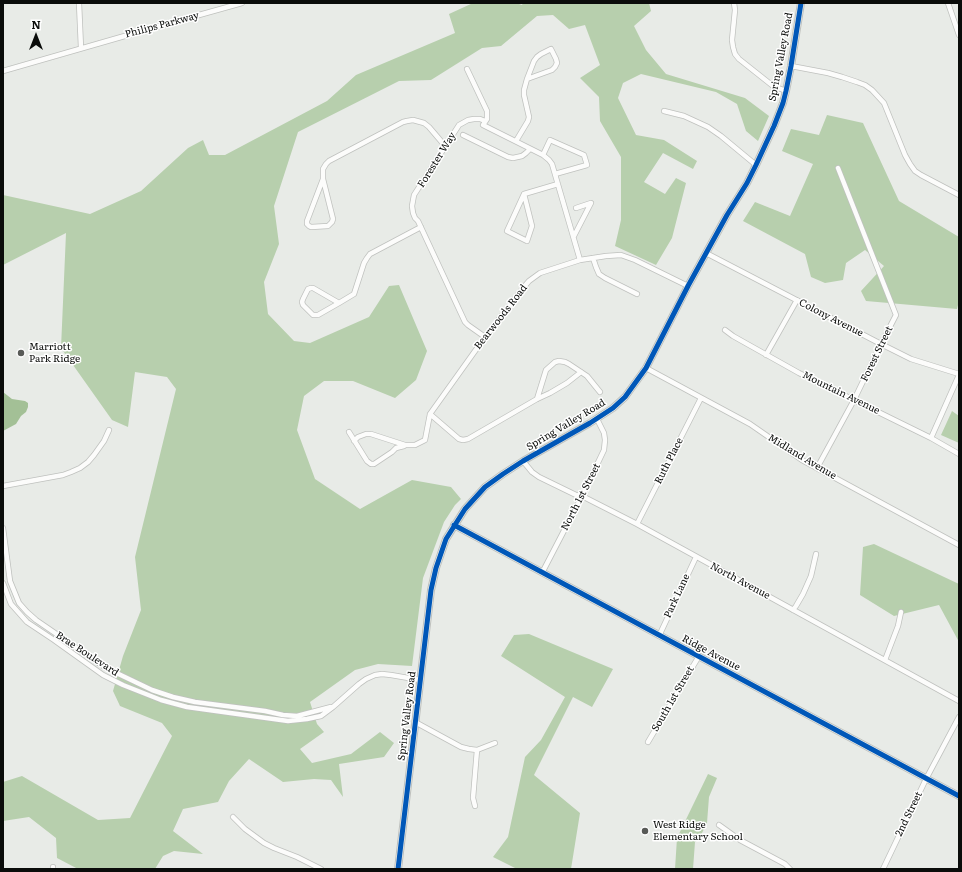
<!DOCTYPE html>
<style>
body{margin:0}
#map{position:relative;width:962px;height:872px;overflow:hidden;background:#e8ebe7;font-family:Literata,serif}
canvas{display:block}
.frame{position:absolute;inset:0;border:4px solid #0a0c0a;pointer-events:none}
.north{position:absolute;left:16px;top:16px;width:40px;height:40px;-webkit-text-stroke:3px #fff;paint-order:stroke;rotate:0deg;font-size:11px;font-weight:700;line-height:16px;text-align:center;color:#0a0c0a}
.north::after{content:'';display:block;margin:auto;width:14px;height:18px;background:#0a0c0a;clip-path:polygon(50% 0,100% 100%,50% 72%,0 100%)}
</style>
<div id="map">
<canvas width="962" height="872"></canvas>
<div class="frame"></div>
<div class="north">N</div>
</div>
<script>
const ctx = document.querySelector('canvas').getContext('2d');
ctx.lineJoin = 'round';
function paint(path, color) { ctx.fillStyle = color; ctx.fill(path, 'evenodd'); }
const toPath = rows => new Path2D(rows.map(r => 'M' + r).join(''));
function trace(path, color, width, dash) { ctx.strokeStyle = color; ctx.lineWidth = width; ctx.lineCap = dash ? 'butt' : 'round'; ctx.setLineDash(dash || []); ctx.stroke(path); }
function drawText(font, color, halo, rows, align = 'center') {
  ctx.font = font + ' Literata,serif'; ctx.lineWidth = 3; ctx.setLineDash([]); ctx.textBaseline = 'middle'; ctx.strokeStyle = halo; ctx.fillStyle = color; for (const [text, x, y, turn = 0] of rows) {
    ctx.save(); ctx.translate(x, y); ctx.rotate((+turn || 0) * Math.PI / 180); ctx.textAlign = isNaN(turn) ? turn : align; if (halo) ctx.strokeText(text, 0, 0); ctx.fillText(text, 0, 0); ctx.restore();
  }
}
paint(toPath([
 [473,3,516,3,522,5,523,3,649,3,651,11,634,26,646,50,666,74,745,98,769,116,758,141,746,131,737,104,716,92,641,74,623,83,618,98,636,135,664,140,697,161,693,169,663,153,644,182,665,194,676,178,686,183,672,238,656,265,615,246,621,220,621,157,600,121,599,97,580,78,600,65,585,25,569,29,553,15,537,16,501,46,482,48,431,80,399,81,298,132,274,206,279,244,264,282,268,314,294,341,310,343,369,317,389,286,399,285,427,351,416,380,395,398,353,381,324,381,304,396,297,430,315,479,360,509,412,480,451,487,461,499,455,505,444,522,423,578,412,666,378,664,355,670,310,702,317,724,324,732,300,749,312,763,351,754,380,732,394,743,384,757,339,764,343,797,331,780,314,779,283,782,249,759,229,781,218,802,183,809,173,831,203,854,174,851,163,856,155,869,78,869,57,858,56,838,29,817,3,821,3,782,22,776,98,820,130,818,172,736,162,723,120,706,113,691,123,656,141,610,135,557,176,389,167,377,135,372,128,427,112,420,61,348,66,233,3,265,3,195,90,214,141,191,188,148,203,140,209,155,225,155,327,101,356,75,455,33,449,14],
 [827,115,863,123,899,201,959,237,959,301,957,309,866,301,861,291,884,266,865,250,846,263,843,280,825,283,811,277,805,254,743,221,755,202,790,216,813,164,782,151,791,129,819,135],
 [952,411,959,416,959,443,941,435],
 [874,544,959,584,959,642,939,605,894,616,860,595,863,547],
 [529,634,613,669,592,707,573,697,534,775,580,813,571,869,517,869,493,857,508,837,525,757,541,740,565,697,501,656,514,635],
 [708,774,717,778,709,797,707,823,702,833,695,842,693,869,675,869,677,838]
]), '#b7cfad');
paint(toPath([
 [3,392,12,399,25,401,28,403,28,407,26,412,21,416,16,424,3,431]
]), '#a3c096');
const street = toPath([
 [79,3,81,48],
 [734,3,735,10,732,40,733,47,735,54,739,59,773,86,786,91],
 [948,3,959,35],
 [551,49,556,59,557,63,555,67,552,70,527,79,534,61,537,57,541,54,551,49],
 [791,66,828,73,842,77,857,82,865,85,872,90,884,103,905,155,910,164,915,171,921,175,959,195],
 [467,69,487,111,487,119,483,125,543,155,549,160,552,164,580,260],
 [3,71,149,29,242,3],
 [664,111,684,116,708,127,721,136,756,165],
 [485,121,480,119,474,119,468,120,459,125,414,195,412,206,413,213,415,218,418,221,465,322,468,325,485,337],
 [463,135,508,157,513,158,522,156,526,153,530,149],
 [516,141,528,121,529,117,524,95,524,90,527,79],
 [543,155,550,140,584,155,587,165,555,174],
 [323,179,323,169,326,164,329,161,403,122,407,121,413,120,424,123,429,127,446,147],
 [323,179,333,219,332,222,328,226,311,227,309,226,307,224,307,221,323,179],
 [524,194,532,226,527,241,507,231,524,194],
 [524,194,558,184],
 [574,236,591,203,576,208],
 [706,253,881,344,911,359,959,374],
 [593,258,596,267,599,274,605,278,637,294],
 [311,288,313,288,339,303,318,315,313,315,303,305,302,302,303,299,308,289,311,288],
 [339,303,354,294,364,263,367,258,370,254,421,227],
 [725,330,733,336,799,373,931,438,959,454],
 [766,355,797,300],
 [646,368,750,424,802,460,959,545],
 [537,399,546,370,555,362,559,361,565,362,569,364,587,376,600,392],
 [430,414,459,439,463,440,468,439,537,399,550,393,567,383,581,372],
 [349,432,367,461,371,464,374,464,392,452,396,448,404,446],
 [931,438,959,375],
 [354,441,358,437,366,434,371,434,405,445,415,445,425,440,430,414,485,337,523,288,529,281,540,273,580,260,606,256,621,255,635,260,688,286],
 [523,461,532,472,539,477,576,495,582,496,637,524,959,701],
 [817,468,854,400,881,344,896,315,838,168],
 [3,486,63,475,71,472,80,468,88,462,94,455,104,441,109,430],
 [637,524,701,398],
 [3,528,10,581,19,603,27,612,36,620,106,668,152,690,173,697,195,702,265,711,283,715,297,716,331,707],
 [542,573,582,496,604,450,605,440,604,433,597,419],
 [3,583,11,604,27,622,54,640,103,675,123,685,161,700,187,707,288,721,307,719,321,716,333,707,359,684,366,679,375,675,382,674,391,675,420,680],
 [793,610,796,606,803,594,811,576,816,554],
 [659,636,696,557],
 [885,660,898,626,901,612],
 [415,722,461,747,469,749,477,750,495,743],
 [648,742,699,656],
 [475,806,473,798,477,750],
 [233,817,245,829,264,843,274,848,297,857,321,869],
 [719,825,740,840,785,864,790,869],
 [53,869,53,867],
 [883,869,926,779,959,717]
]);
const secondary = toPath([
 [454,525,959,796],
 [398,869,431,590,436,568,446,539,465,509,485,487,503,474,523,461,590,423,613,408,625,397,646,368,688,286,727,215,747,183,756,165,774,126,783,103,786,91,791,66,801,3]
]);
trace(street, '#bfc1be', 6);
trace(secondary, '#bfc1be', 8);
trace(street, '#fcfcfb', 4.5);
trace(secondary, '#f3f6f2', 6);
trace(toPath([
 [454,525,959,796],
 [398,869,431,590,436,568,446,539,465,509,485,487,503,474,523,461,590,423,613,408,625,397,646,368,688,286,727,215,747,183,756,165,774,126,783,103,786,91,791,66,801,3]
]), '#0057b8', 5);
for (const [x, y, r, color] of [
 [21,353,4,"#585a57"],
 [645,831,4,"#585a57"]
]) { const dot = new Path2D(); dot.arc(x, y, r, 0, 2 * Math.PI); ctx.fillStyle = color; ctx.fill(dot); trace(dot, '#fff', 1.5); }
drawText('10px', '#0a0c0a', '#fff', [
 ["Philips Parkway",162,25,-15],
 ["Spring Valley Road",781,57,-79],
 ["Forester Way",437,160,-58],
 ["Bearwoods Road",501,317,-52],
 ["Colony Avenue",831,318,27],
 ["Forest Street",877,354,-64],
 ["Mountain Avenue",841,393,26],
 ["Spring Valley Road",566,425,-31],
 ["Midland Avenue",802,457,31],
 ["Ruth Place",669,461,-63],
 ["North 1st Street",581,497,-63],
 ["North Avenue",740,581,28],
 ["Park Lane",677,596,-65],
 ["Ridge Avenue",711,653,28],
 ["Brae Boulevard",87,654,33],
 ["South 1st Street",673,699,-60],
 ["Spring Valley Road",407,716,-83],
 ["2nd Street",909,814,-64]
]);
drawText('10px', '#0a0c0a', '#fff', [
 ["Marriott",29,347],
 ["Park Ridge",29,359],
 ["West Ridge",653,825],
 ["Elementary School",653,837]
], 'left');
</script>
